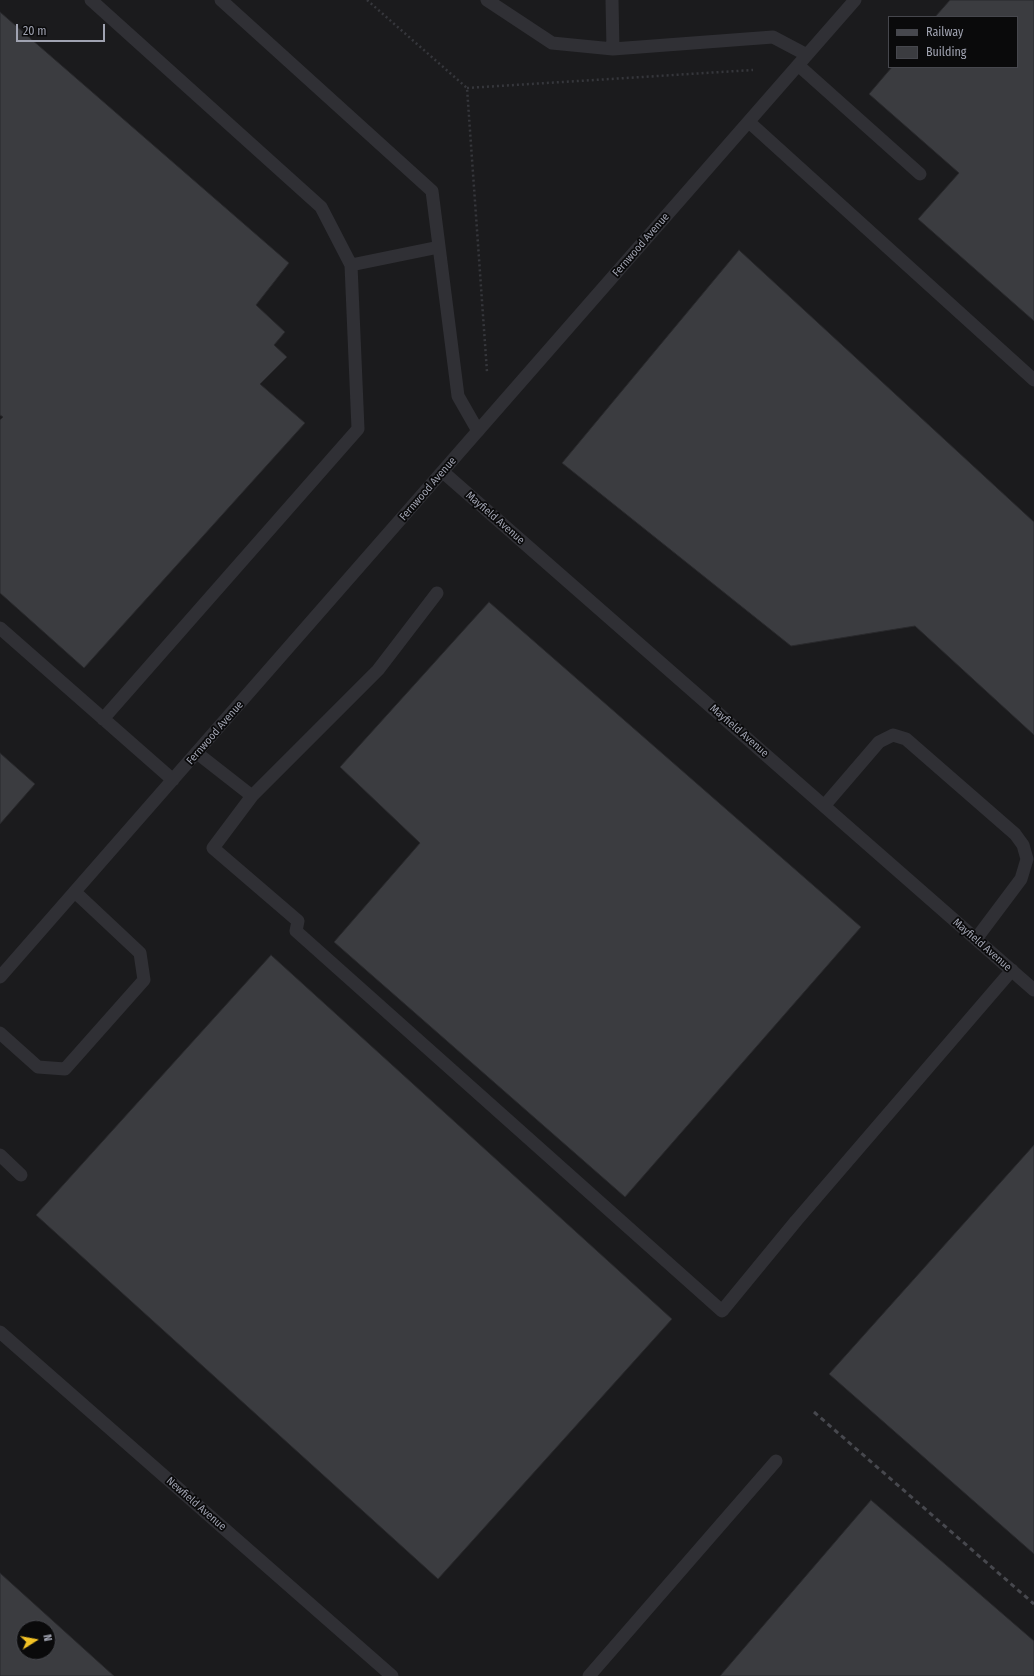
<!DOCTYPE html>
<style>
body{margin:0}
#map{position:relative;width:1034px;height:1676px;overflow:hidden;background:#0f0f10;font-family:"Fira Sans Condensed",sans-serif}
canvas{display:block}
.legend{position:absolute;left:888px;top:16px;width:130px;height:52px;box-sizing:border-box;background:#0a0a0b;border:1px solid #46474d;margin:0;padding:5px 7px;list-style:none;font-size:12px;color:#a0a3b1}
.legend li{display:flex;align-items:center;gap:8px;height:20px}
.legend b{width:20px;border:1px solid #46474d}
.north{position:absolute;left:16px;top:1620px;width:40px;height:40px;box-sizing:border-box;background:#0a0a0b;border:1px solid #46474d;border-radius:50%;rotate:79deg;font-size:11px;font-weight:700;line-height:16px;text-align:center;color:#a0a3b1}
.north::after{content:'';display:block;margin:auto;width:14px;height:18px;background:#f2c225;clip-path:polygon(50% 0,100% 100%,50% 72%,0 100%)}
.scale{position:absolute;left:16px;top:24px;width:89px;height:18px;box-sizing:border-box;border:2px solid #a0a3b1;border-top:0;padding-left:5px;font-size:12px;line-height:14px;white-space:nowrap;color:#a0a3b1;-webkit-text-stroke:3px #0a0a0b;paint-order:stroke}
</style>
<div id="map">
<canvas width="1034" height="1676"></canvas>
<ul class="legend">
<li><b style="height:5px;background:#47484e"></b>Railway</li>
<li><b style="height:11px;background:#3b3c40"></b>Building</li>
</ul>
<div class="north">N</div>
<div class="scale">20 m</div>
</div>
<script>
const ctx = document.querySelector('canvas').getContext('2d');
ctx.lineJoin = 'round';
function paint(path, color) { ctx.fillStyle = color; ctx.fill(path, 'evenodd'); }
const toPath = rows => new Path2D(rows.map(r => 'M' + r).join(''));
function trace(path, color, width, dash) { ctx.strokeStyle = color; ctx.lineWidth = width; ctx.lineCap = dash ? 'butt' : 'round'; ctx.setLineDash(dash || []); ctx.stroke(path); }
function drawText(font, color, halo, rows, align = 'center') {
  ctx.font = font + ' "Fira Sans Condensed",sans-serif'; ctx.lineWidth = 3.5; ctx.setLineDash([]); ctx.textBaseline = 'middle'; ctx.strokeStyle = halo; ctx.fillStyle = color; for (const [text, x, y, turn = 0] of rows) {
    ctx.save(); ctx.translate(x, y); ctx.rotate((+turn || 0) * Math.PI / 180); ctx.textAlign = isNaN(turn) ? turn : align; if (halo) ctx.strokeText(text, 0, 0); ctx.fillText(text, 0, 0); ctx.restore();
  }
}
paint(toPath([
 [0,0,1034,0,1034,1676,0,1676],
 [889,17,1017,17,1017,67,889,67],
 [24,1628,48,1628,48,1652,24,1652]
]), '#1b1b1d');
const building = toPath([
 [950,0,1034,0,1034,321,918,219,959,173,869,94,892,67,1017,67,1017,17,935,17,950,0],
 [0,12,289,263,256,305,285,332,274,345,287,357,260,384,305,423,84,668,0,593,0,420,3,417,0,415,0,12],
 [739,250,1034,522,1034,735,915,626,791,646,562,463,739,250],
 [489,602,861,927,625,1197,334,942,420,843,340,767,489,602],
 [0,753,35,784,0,824,0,753],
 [271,955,672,1319,438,1579,36,1215,271,955],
 [1034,1145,1034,1554,829,1374,1034,1145],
 [871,1500,1034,1641,1034,1676,720,1676,871,1500],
 [0,1573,114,1676,0,1676,0,1573],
 [24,1628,48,1628,48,1652,24,1652,24,1628]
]);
paint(building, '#3b3c40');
trace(building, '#29292c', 1);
trace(toPath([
 [367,0,467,88,487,372],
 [467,88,753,70]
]), '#36373c', 2.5, [2, 3]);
trace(toPath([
 [91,0,321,207,351,265],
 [221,0,432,191,458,396,478,431],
 [487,0,552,43,613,49,773,37,807,55],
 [612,0,613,49],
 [798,65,920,174],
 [749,122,1034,380],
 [443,472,1034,990],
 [0,628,173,780],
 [103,719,358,429,351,265,439,247],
 [197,753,252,796,378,670,437,593],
 [252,796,213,848,298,921,296,931,722,1311,796,1221,1012,970],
 [824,806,879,742,893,735,906,739,1015,834,1023,845,1027,859,1021,879,976,939],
 [0,977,855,0],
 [0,1033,38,1067,65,1069,144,980,140,953,75,892],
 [0,1155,21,1175],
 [0,1332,392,1676],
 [589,1676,776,1461]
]), '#303035', 13);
trace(toPath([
 [814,1412,1034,1604]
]), '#47484e', 3, [5, 4]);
drawText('11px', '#a0a3b1', '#0a0a0b', [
 ["Fernwood Avenue",641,245,-49],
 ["Fernwood Avenue",428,489,-49],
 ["Mayfield Avenue",495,518,41],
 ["Mayfield Avenue",739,731,41],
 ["Fernwood Avenue",215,733,-49],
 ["Mayfield Avenue",982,945,41],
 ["Newfield Avenue",196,1504,41]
]);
</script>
